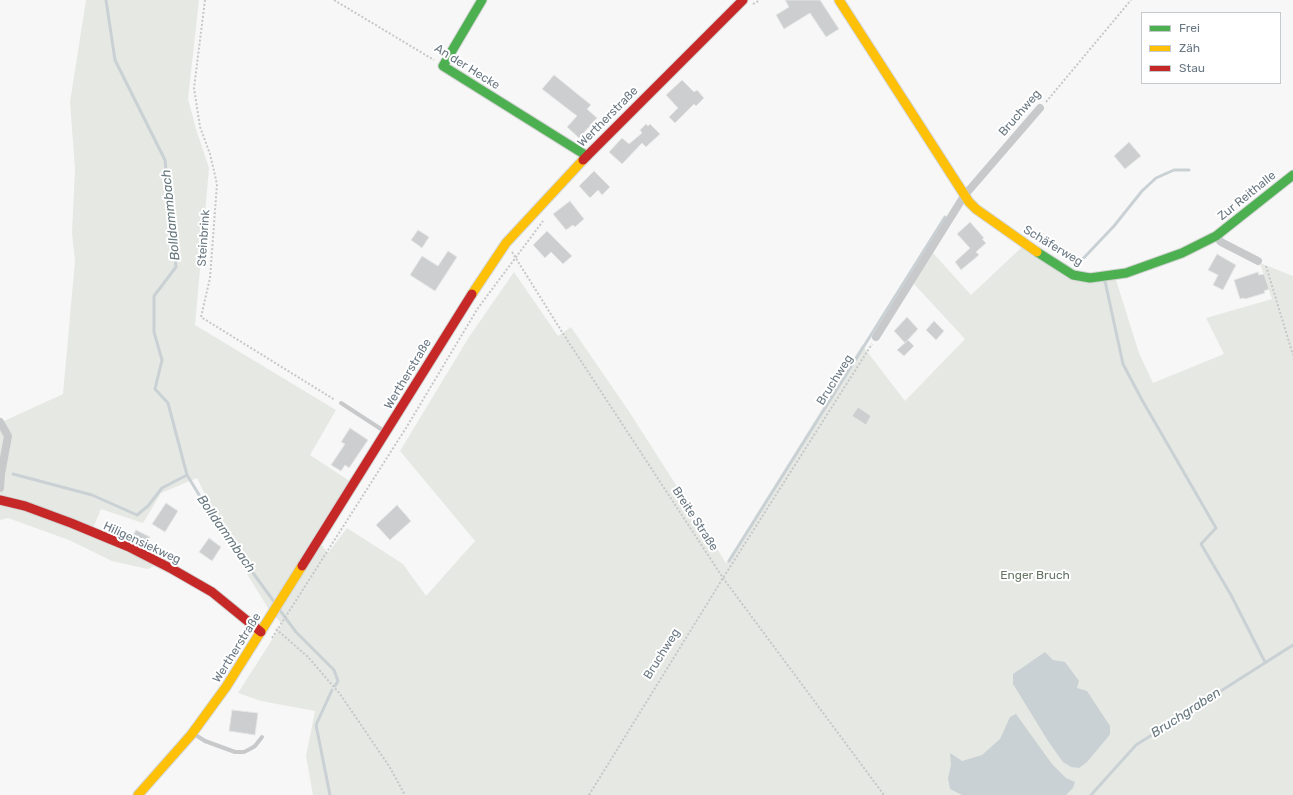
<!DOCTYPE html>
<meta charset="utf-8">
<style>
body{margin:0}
#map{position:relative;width:1293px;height:795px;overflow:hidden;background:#f7f7f7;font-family:Rubik,sans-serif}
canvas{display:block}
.legend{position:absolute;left:1141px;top:12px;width:140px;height:72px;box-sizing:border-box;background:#fff;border:1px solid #c3c9cd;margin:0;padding:5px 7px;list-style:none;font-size:12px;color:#6a7883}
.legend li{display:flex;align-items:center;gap:8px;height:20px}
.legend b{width:20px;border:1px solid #c3c9cd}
</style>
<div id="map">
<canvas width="1293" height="795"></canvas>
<ul class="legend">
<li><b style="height:5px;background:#4caf50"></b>Frei</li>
<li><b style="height:5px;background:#ffc107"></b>Zäh</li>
<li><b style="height:5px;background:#c62828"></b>Stau</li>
</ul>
</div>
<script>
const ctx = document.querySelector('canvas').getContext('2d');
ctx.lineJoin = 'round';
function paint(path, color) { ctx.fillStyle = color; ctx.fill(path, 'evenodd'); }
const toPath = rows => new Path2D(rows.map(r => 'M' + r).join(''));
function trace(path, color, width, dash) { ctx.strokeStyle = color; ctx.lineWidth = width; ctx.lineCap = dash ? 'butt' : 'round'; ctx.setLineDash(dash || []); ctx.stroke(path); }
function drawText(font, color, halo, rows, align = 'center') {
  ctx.font = font + ' Rubik,sans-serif'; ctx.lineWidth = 4; ctx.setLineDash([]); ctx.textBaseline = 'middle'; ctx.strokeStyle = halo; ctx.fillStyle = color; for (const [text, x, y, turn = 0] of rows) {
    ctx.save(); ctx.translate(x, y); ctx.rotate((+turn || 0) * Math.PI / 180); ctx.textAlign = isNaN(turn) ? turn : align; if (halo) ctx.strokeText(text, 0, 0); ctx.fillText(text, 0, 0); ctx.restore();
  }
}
paint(toPath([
 [86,0,199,0,188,99,196,129,209,168,195,325,336,410,310,455,351,482,315,537,328,553,347,528,403,564,426,596,475,541,400,451,469,337,514,272,558,336,571,327,628,410,726,563,862,345,905,401,965,339,913,283,933,253,971,295,1022,247,1072,281,1116,280,1139,353,1153,383,1224,354,1206,318,1272,299,1260,263,1293,276,1293,795,313,795,306,756,315,711,261,701,238,693,282,624,268,608,237,558,240,548,217,519,197,478,161,493,143,523,101,509,90,535,155,565,148,569,112,561,69,540,8,518,0,520,0,425,4,421,63,394,75,261,72,233,75,169,70,102]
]), '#e6e8e4');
paint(toPath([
 [1045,652,1053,660,1065,662,1079,681,1077,688,1087,691,1110,726,1110,734,1108,737,1087,762,1079,768,1071,767,1063,762,1048,741,1013,684,1013,674],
 [1016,714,1052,764,1066,778,1075,782,1073,788,1066,795,962,795,950,789,948,778,951,765,950,753,962,761,982,755,1000,739,1010,717]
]), '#cad1d4');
trace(toPath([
 [106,0,115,60,165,160,176,267,154,296,154,332,162,360,155,389,168,403,187,475,215,521,275,603],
 [1077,265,1114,226,1142,191,1156,178,1174,170,1189,170],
 [1103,281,1105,281,1123,364,1142,400,1216,528,1201,544,1231,595,1265,662],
 [13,474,92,495,137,515,148,506,162,488,187,475],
 [729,561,945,217],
 [279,609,296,632,334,670,338,681,335,686],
 [330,795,316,725,332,690],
 [1091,795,1136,745,1293,645]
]), '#cad1d4', 3);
const building = toPath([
 [785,0,820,0,839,29,826,37,810,13,784,29,776,15,789,7,785,0],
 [554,75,591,105,587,109,597,118,579,138,567,127,577,116,542,89,554,75],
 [682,80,694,92,697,90,704,98,696,106,694,104,675,123,669,117,678,108,666,95,682,80],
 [646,124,648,126,650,124,660,134,646,147,642,143,622,164,609,152,622,138,629,144,642,133,640,130,646,124],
 [1129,142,1141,156,1125,169,1114,156,1129,142],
 [594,171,610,187,602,195,598,190,590,198,579,186,594,171],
 [570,201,584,219,575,227,573,225,566,230,553,214,570,201],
 [970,222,984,238,982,239,986,243,976,252,979,255,961,270,955,262,970,248,957,234,970,222],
 [418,230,429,237,422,248,411,240,418,230],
 [547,231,572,256,563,264,551,252,545,258,533,245,547,231],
 [448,251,457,257,435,291,410,275,422,256,438,266,448,251],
 [1217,254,1236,265,1223,290,1213,285,1218,275,1208,270,1217,254],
 [1258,272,1259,275,1264,274,1269,289,1264,291,1265,293,1245,299,1244,298,1240,299,1234,280,1258,272],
 [907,317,918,329,905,343,894,331,907,317],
 [934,321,944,331,936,340,926,330,934,321],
 [908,340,914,346,904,356,897,350,908,340],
 [858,407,871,416,866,425,852,416,858,407],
 [350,428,368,440,349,468,345,465,341,471,331,465,345,444,341,442,350,428],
 [166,503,178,511,165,532,152,524,166,503],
 [397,505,411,521,390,540,376,525,397,505],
 [136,530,150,537,145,545,132,537,136,530],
 [209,538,221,547,212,561,199,552,209,538],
 [232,710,258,713,255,735,229,731,232,710]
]);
paint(building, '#cccecf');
trace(building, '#e6e6e6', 1);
const fast = toPath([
 [482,0,443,66,587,156],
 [1037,252,1073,275,1090,278,1126,273,1182,253,1216,236,1293,175]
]);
const slow = toPath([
 [839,0,969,202,976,209,1037,252],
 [472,294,506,243,583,160],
 [138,795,191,735,226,687,302,566]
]);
const jam = toPath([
 [583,160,743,0],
 [0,500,25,506,71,523,129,547,172,569,212,592,261,632],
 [302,566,472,294]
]);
trace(fast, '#d3d4d4', 11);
trace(slow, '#d3d4d4', 11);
trace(jam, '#d3d4d4', 11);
trace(toPath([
 [205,0,194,88,200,127,210,154,217,184,210,278,201,317,335,400],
 [334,0,434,60],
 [753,4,760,0],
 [1046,102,1131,0],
 [512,252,562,332,723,578,884,795],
 [1266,266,1293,355],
 [276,629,308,657,340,694,389,766,405,795],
 [272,638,406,428,478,308,543,221],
 [589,795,723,578,872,344]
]), '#c6c7c8', 2, [2, 2]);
trace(toPath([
 [341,403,384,431],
 [194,734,205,741,235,752,244,752,250,749,255,746,262,737]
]), '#c8c9ca', 4);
trace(toPath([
 [1216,236,1221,242,1258,261],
 [876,337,964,196,1040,108],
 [0,422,8,436,1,474,0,488]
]), '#c8c9ca', 8);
trace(fast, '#4caf50', 9);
trace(slow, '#ffc107', 9);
trace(jam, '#c62828', 9);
drawText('12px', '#6a7883', '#fff', [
 ["An der Hecke",467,67,32],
 ["Bruchweg",1020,113,-49],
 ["Wertherstraße",608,117,-45],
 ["Zur Reithalle",1247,196,-39],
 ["Steinbrink",204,238,-86],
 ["Schäferweg",1053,246,31],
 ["Wertherstraße",408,374,-59],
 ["Bruchweg",835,380,-58],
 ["Breite Straße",695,519,57],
 ["Hiligensiekweg",142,543,25],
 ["Wertherstraße",237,648,-58],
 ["Bruchweg",662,654,-58]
]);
drawText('12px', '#677665', '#fff', [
 ["Enger Bruch",1035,576]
]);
drawText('italic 13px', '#67787f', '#fff', [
 ["Bolldammbach",171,215,-96],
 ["Bolldammbach",226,534,55],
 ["Bruchgraben",1186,713,-33]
]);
</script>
